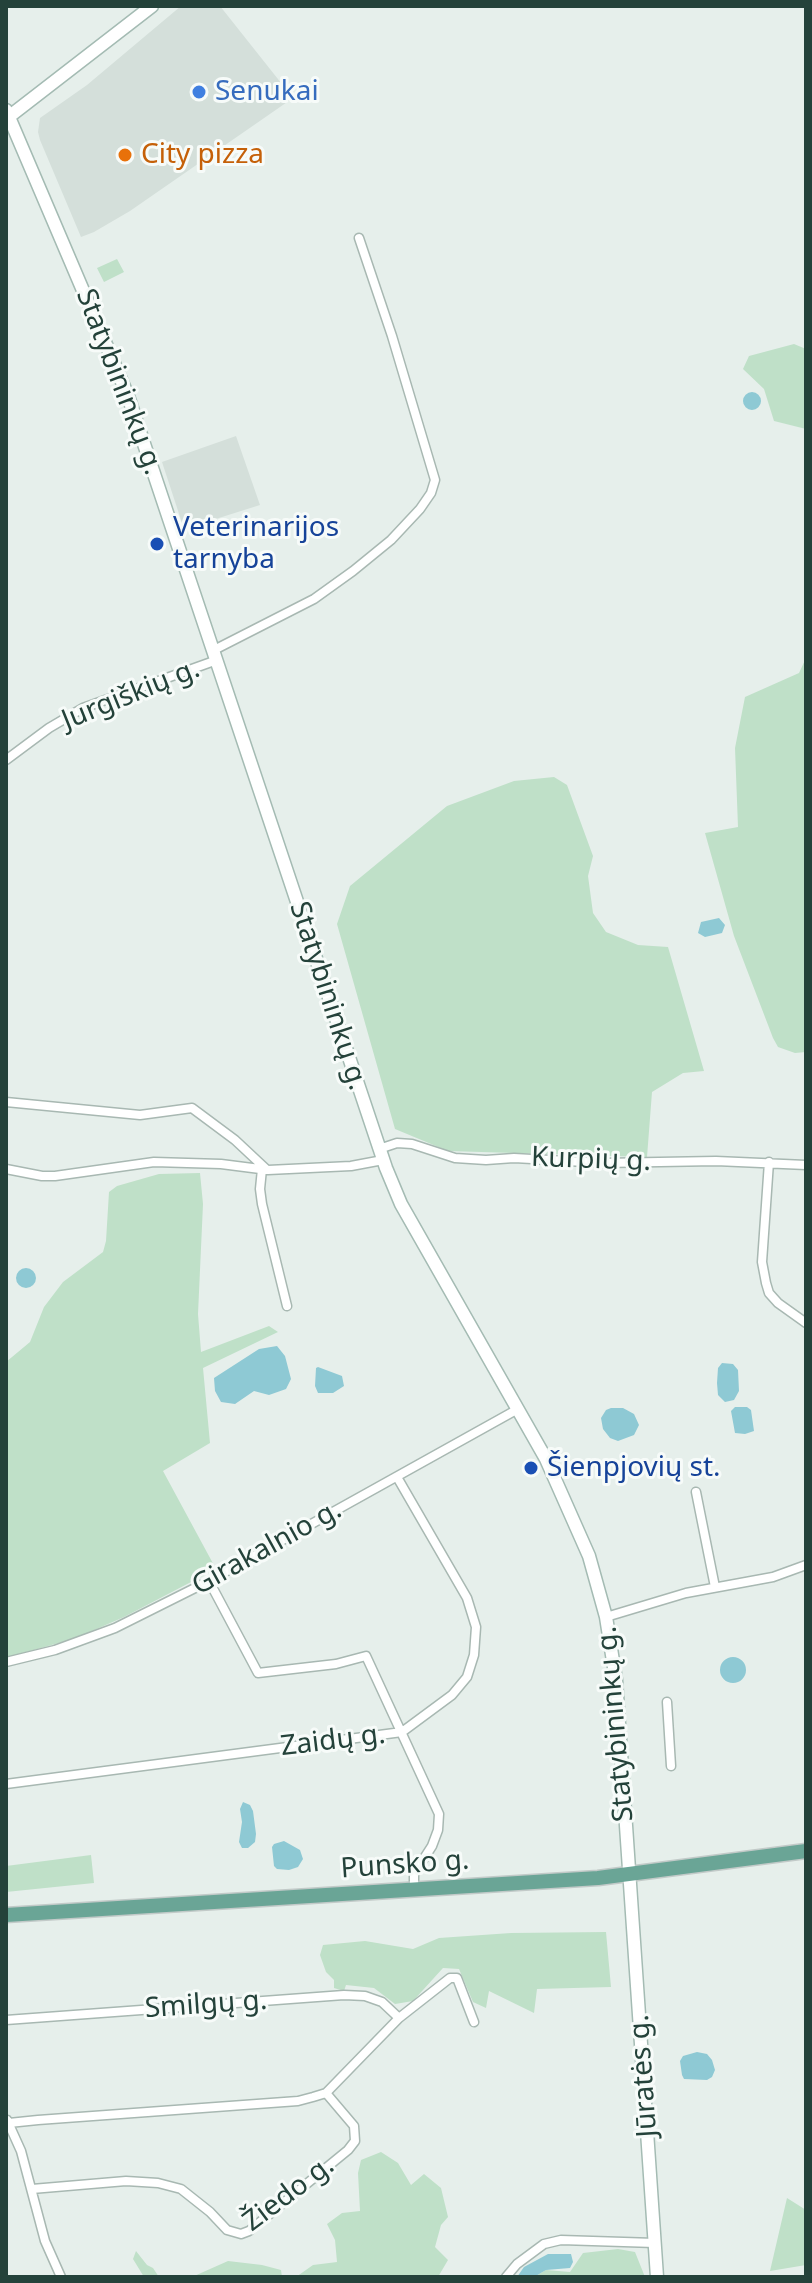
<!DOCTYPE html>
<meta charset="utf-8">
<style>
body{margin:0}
#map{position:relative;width:812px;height:2283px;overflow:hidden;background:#e6efeb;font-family:"Noto Sans",sans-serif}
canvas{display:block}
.frame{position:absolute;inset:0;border:8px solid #24423a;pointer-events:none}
</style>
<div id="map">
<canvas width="812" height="2283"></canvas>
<div class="frame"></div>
</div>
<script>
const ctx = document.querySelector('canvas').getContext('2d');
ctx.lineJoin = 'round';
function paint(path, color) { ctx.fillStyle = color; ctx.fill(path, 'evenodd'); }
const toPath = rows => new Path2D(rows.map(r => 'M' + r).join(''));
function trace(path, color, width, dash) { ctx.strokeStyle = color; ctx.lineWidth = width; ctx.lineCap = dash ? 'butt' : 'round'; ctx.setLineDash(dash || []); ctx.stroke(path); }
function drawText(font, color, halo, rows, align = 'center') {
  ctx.font = font + ' "Noto Sans",sans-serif'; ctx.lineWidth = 6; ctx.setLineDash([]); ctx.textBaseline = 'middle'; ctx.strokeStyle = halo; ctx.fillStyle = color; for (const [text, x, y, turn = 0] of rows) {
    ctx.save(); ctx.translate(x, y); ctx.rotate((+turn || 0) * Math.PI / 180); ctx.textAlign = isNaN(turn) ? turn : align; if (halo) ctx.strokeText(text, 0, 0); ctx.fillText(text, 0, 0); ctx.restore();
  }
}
paint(toPath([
 [181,6,220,6,293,98,130,211,94,232,81,237,40,140,38,132,40,118,87,85],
 [236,436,260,505,184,529,162,462]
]), '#d4dfda');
paint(toPath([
 [117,259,124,272,104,282,97,268],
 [794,344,806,349,806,429,774,421,764,389,743,369,749,356],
 [806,658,806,1052,795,1053,778,1047,773,1038,734,936,705,833,738,827,735,748,745,697,799,673],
 [554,777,567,785,593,856,588,876,593,913,606,932,638,945,668,947,704,1071,683,1073,652,1092,647,1157,448,1151,395,1129,337,924,350,886,447,806,514,781],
 [200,1173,203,1204,198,1314,201,1352,269,1326,278,1332,203,1368,210,1443,163,1471,216,1569,124,1617,76,1638,6,1658,6,1362,30,1342,44,1307,63,1282,103,1252,106,1241,109,1192,117,1186,159,1174],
 [91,1855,94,1883,6,1892,6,1866],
 [606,1932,611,1987,537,1989,534,2013,489,1991,486,2008,473,2002,459,1969,443,1968,413,2001,395,2004,374,1988,346,1985,344,1991,334,1988,334,1980,326,1972,320,1955,323,1945,365,1941,413,1949,439,1938,511,1933],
 [381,2152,398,2163,411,2185,424,2174,441,2188,448,2217,441,2225,435,2247,448,2260,438,2277,296,2277,313,2265,337,2262,335,2240,327,2224,342,2213,360,2211,358,2173,361,2160],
 [787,2198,806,2210,806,2265,770,2271],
 [618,2249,635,2252,645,2277,534,2277,546,2270,570,2272,583,2253],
 [136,2251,147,2265,153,2268,159,2277,144,2277,133,2259],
 [228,2261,262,2265,281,2270,282,2277,192,2277]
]), '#bfe0c8');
paint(toPath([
 '743 401a9 9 0 1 1 18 0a9 9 0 1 1-18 0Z',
 [719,918,725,925,722,933,705,937,698,933,701,922],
 '16 1278a10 10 0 1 1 20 0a10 10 0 1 1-20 0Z',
 [277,1346,285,1356,291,1379,286,1389,269,1395,254,1391,235,1404,221,1402,215,1391,214,1378,259,1349],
 [722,1363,733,1364,738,1370,739,1391,734,1400,725,1402,718,1395,717,1383,718,1368],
 [318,1367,342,1376,344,1386,333,1393,318,1393,315,1386,316,1368],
 [735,1407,747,1407,751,1410,754,1431,745,1434,735,1433,731,1411],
 [611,1408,623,1408,634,1414,639,1425,634,1435,618,1441,610,1438,603,1429,601,1418,606,1410],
 '720 1670a13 13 0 1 1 26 0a13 13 0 1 1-26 0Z',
 [243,1802,250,1805,253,1811,256,1834,255,1842,248,1848,242,1848,239,1842,242,1822,240,1809],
 [284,1841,300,1850,303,1859,298,1867,289,1870,277,1869,274,1866,272,1847,274,1844],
 [697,2052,707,2054,712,2060,715,2070,712,2077,707,2080,684,2079,682,2075,680,2061,683,2056],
 [548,2254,571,2254,573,2262,570,2268,546,2270,534,2277,517,2277,524,2267]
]), '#8ec9d4');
const street = toPath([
 [214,650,314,599,353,571,391,540,420,509,431,493,435,480,392,336,359,238],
 [6,760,49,728,83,708,217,660],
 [6,1102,140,1115,192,1108,235,1140,266,1169],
 [379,1149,397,1143,412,1144,455,1158,486,1160,514,1158,603,1163,716,1161,806,1165],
 [769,1162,762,1262,766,1283,769,1293,778,1303,806,1323],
 [6,1169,42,1176,55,1176,154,1162,221,1164,268,1170,351,1166,383,1160],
 [262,1169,260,1189,262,1204,287,1306],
 [696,1492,715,1587],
 [209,1581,258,1673,336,1664,366,1656,439,1814,438,1830,432,1846,414,1874,414,1890],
 [606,1617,686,1593,773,1577,806,1565],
 [6,1662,55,1650,115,1628,209,1581,518,1409],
 [667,1702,671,1766],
 [6,1784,402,1732,452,1695,467,1677,474,1655,476,1627,467,1598,397,1477],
 [6,2020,344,1995,365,1996,382,2002,399,2018],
 [7,2120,21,2151,45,2241,61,2277],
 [6,2127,9,2123,38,2120,298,2101,313,2097,326,2093,399,2018,450,1978,457,1978,474,2022],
 [32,2189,126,2181,158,2183,181,2189,210,2212,227,2230,241,2234,249,2231,348,2150,355,2141,354,2126,326,2093],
 [506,2277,517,2264,544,2244,561,2240,655,2243]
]);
const secondary = toPath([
 [6,110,128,396,386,1168,401,1204,546,1459,589,1556,606,1617,616,1680,657,2277],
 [6,119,152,6]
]);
const primary = toPath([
 [6,1915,598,1878,806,1851]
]);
trace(street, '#a8b8b2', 11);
trace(secondary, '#a4bbb3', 15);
trace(primary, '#c2cac8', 17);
trace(street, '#fff', 8);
trace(secondary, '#fff', 12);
trace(primary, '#6aa596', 14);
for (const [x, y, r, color] of [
 [199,92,8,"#3f7fe0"],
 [125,155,8,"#e8710a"],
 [157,544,8,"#1a4fb4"],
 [531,1468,8,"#1a4fb4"]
]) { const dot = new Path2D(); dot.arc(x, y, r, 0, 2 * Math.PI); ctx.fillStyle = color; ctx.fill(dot); trace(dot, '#f7fbf9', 3); }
drawText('28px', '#366cbe', '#f7fbf9', [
 ["Senukai",215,92]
], 'left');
drawText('28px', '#c56008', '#f7fbf9', [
 ["City pizza",141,155]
], 'left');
drawText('28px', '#24423a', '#f7fbf9', [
 ["Statybininkų g.",119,382,69],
 ["Jurgiškių g.",131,695,-22],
 ["Statybininkų g.",328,996,72],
 ["Kurpių g.",591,1160,2],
 ["Girakalnio g.",267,1548,-29],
 ["Statybininkų g.",616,1724,-95],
 ["Zaidų g.",333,1741,-7],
 ["Punsko g.",405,1865,-4],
 ["Smilgų g.",206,2005,-4],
 ["Jūratės g.",644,2076,-94],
 ["Žiedo g.",289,2194,-37]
]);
drawText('28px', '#164399', '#f7fbf9', [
 ["Veterinarijos",173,528],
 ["tarnyba",173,560],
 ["Šienpjovių st.",547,1468]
], 'left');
</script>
